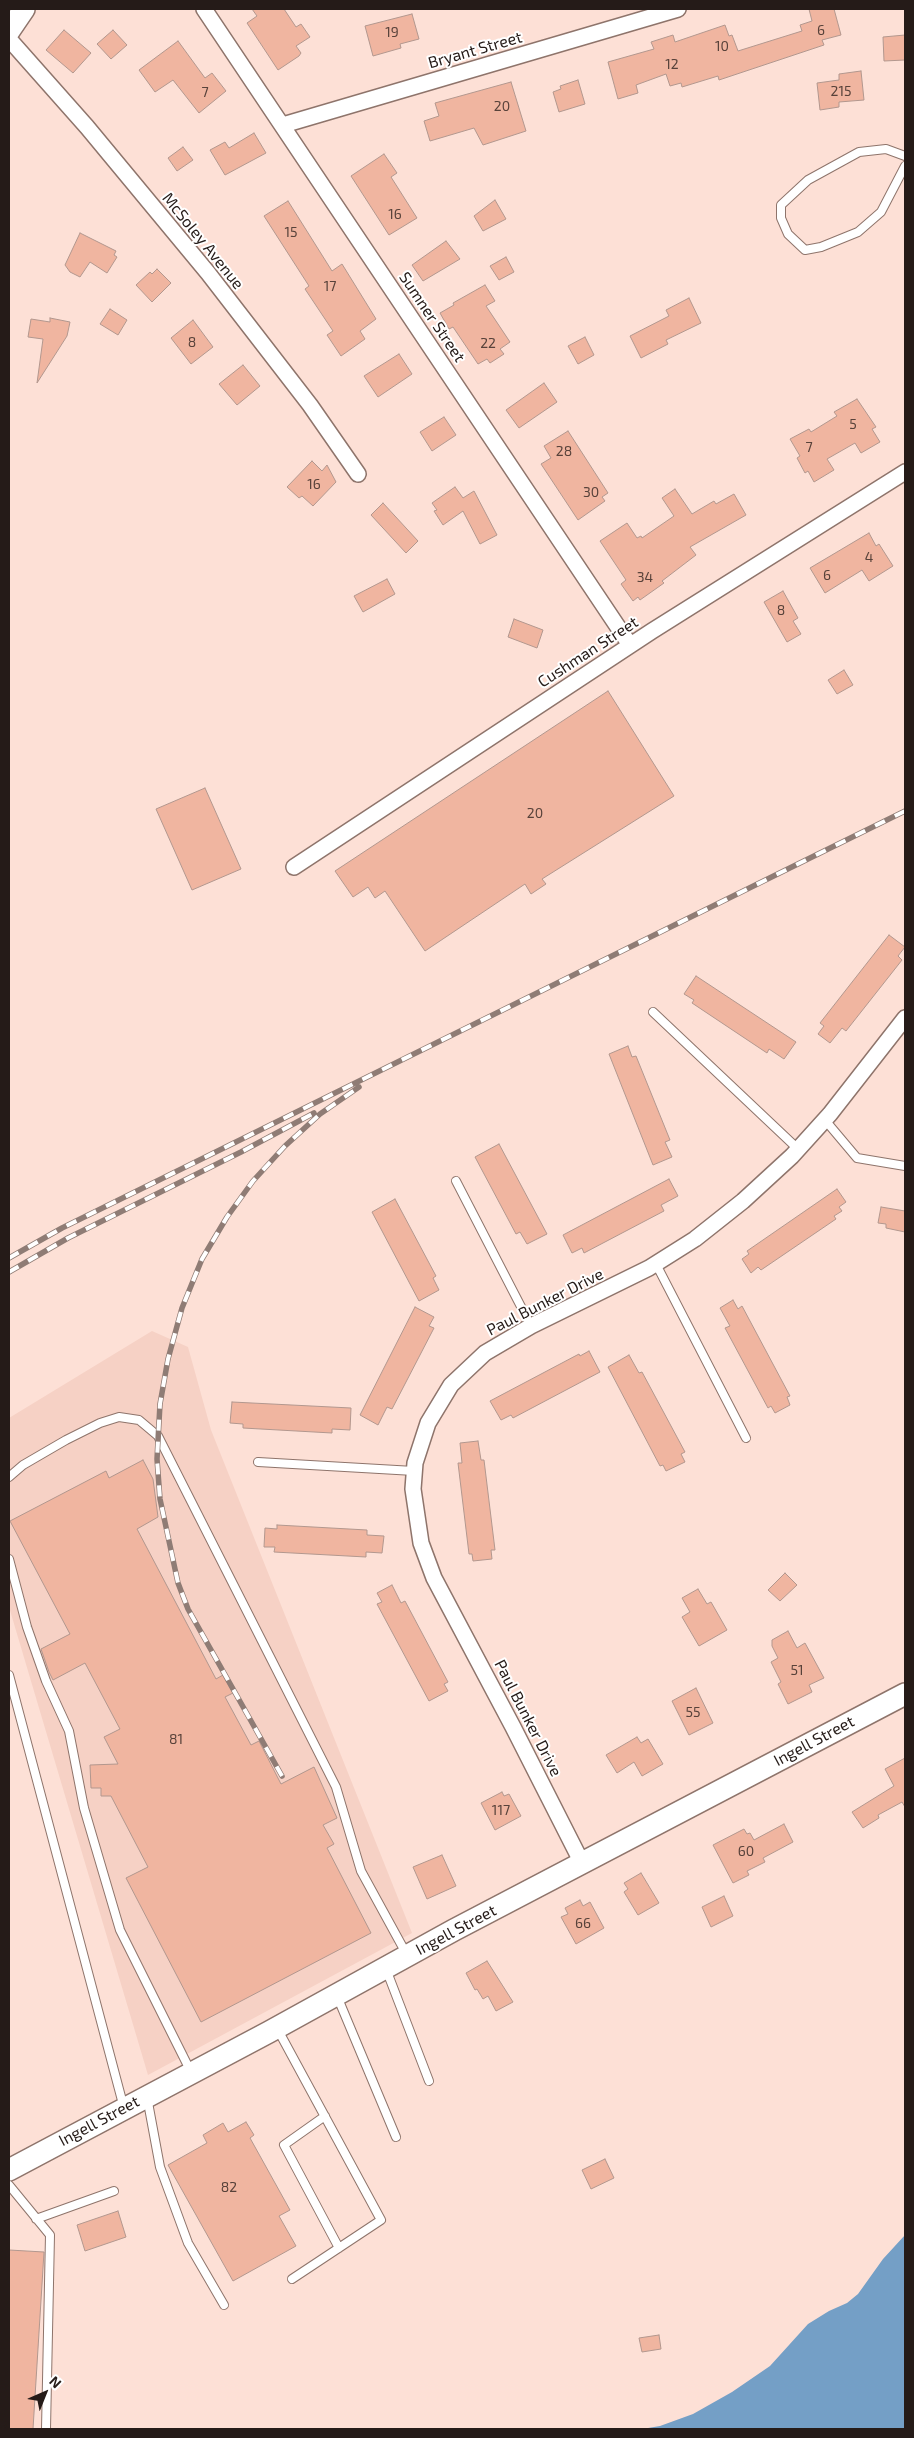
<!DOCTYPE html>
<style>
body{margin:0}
#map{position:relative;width:914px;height:2438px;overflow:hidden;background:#fde0d6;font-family:"Exo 2",sans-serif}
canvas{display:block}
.frame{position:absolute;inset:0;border:10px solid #251b18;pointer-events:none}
.north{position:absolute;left:20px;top:2368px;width:50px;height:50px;-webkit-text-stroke:4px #fff;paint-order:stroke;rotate:44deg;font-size:14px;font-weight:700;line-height:20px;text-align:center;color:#251b18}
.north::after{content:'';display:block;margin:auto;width:18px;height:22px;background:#251b18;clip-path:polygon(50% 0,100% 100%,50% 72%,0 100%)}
</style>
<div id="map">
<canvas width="914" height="2438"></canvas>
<div class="frame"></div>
<div class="north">N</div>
</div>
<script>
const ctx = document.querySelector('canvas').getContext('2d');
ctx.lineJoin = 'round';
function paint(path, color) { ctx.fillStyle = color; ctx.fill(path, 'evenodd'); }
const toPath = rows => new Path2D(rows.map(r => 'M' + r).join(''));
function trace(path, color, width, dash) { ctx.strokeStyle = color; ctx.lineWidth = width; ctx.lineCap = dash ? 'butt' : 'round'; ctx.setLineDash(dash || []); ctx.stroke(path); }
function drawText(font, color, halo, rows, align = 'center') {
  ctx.font = font + ' "Exo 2",sans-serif'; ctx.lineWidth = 4; ctx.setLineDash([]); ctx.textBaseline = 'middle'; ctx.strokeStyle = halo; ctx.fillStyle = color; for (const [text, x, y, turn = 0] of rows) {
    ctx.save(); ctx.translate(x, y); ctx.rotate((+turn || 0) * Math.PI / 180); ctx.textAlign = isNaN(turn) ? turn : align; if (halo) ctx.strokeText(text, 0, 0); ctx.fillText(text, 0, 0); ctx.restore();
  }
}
paint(toPath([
 [152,1331,188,1347,211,1430,412,1933,148,2075,9,1607,9,1418]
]), '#f6d1c5');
paint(toPath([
 [905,2235,905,2429,642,2429,660,2426,693,2414,732,2392,770,2366,808,2324,829,2311,847,2303,858,2294,883,2259]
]), '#749fc6');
const building = toPath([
 [252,9,284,9,296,27,301,24,310,37,296,46,301,53,299,56,278,70,247,23,257,16,252,9],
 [809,9,834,9,841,35,822,40,824,45,719,80,718,76,682,87,681,83,670,86,666,74,636,85,638,93,618,99,608,62,654,49,651,42,673,35,675,42,725,25,729,36,732,35,738,51,802,31,800,25,812,21,809,9],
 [412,14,419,39,400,44,401,48,373,56,365,26,412,14],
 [64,30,91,53,73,73,46,50,64,30],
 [113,30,127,45,111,59,97,44,113,30],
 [905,35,905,60,884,61,883,37,905,35],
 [178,41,205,78,212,73,226,91,199,113,173,80,155,92,139,70,178,41],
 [861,71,864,100,839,102,839,107,820,110,817,83,839,80,839,74,861,71],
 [578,80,585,104,559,112,553,92,561,89,560,86,578,80],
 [511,82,526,131,483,145,474,128,430,141,424,121,439,116,435,103,511,82],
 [254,133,266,153,225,175,210,150,225,142,229,148,254,133],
 [183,147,193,160,177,171,168,158,183,147],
 [384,154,397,173,391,177,417,218,389,235,351,176,384,154],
 [495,200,506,219,483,231,474,216,495,200],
 [288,201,332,271,342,264,376,319,360,331,365,339,341,356,327,335,333,331,305,289,309,286,264,216,288,201],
 [80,233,116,251,114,255,117,257,107,273,90,262,80,277,70,272,65,265,80,233],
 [446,241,460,259,423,281,412,265,446,241],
 [506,257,514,272,499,280,490,266,506,257],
 [157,269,171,283,152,302,136,285,150,272,152,274,157,269],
 [485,285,495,301,486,306,510,342,500,349,504,354,490,363,487,359,478,364,453,327,449,329,440,313,454,305,453,303,485,285],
 [689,298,701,323,666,340,668,344,641,358,630,336,669,316,666,310,689,298],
 [110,309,127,320,118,335,100,324,110,309],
 [50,318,70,322,67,336,37,383,43,339,28,337,31,319,50,322,50,318],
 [193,320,213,347,191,364,171,338,193,320],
 [585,337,594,355,578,364,568,346,585,337],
 [399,354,412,374,378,397,364,376,399,354],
 [243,365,260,386,237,405,219,384,243,365],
 [544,383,557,402,519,428,506,410,544,383],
 [857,399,876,427,872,429,880,442,861,453,855,443,827,459,834,470,814,482,808,471,805,473,797,458,800,456,790,439,809,429,811,432,837,416,834,412,857,399],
 [444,417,456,435,432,451,420,432,444,417],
 [568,431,608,493,602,497,605,501,578,520,541,464,551,458,544,446,568,431],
 [312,461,322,471,327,465,336,482,313,506,302,496,299,498,287,487,312,461],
 [455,487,463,498,474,491,497,535,480,544,463,511,443,525,434,511,437,510,432,503,455,487],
 [675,489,692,514,714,501,716,504,734,494,746,515,690,547,696,555,662,581,664,583,640,600,638,597,633,601,621,584,626,580,600,541,627,523,637,538,641,536,642,538,674,516,662,498,675,489],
 [383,503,418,541,406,553,371,515,383,503],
 [869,533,876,546,879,544,893,566,869,581,862,570,825,593,810,568,869,533],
 [387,579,395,594,363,612,354,596,387,579],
 [783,591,798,618,793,621,801,634,787,642,764,602,783,591],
 [514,619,543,630,537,648,508,637,514,619],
 [844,670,853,685,837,694,828,680,844,670],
 [608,691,674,796,542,879,546,884,531,894,525,884,425,951,385,891,375,898,368,887,353,897,335,871,608,691],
 [205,788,241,869,192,890,156,809,205,788],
 [889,935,905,947,898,956,902,960,846,1031,842,1028,830,1043,818,1034,824,1026,820,1023,889,935],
 [696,976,796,1042,784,1059,769,1049,767,1053,692,1003,694,1000,684,994,696,976],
 [628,1046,632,1057,636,1056,670,1140,665,1142,672,1157,653,1165,609,1054,628,1046],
 [499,1144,547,1234,527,1244,520,1232,516,1234,475,1157,499,1144],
 [669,1179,678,1196,661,1205,664,1211,584,1253,582,1248,572,1253,563,1235,669,1179],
 [837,1189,846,1202,839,1207,842,1211,834,1216,836,1219,761,1270,758,1267,751,1273,742,1259,749,1254,747,1251,837,1189],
 [395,1199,436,1276,433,1278,439,1290,419,1301,372,1212,395,1199],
 [881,1207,905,1211,905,1232,886,1228,886,1224,878,1223,881,1207],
 [733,1300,738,1309,742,1306,790,1396,787,1397,790,1405,775,1413,771,1406,768,1408,725,1328,730,1326,720,1308,733,1300],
 [415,1307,434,1317,429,1326,434,1328,392,1409,387,1407,378,1425,360,1415,415,1307],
 [589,1351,600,1372,513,1418,511,1415,501,1420,490,1401,579,1354,580,1356,589,1351],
 [629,1355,639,1373,642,1372,685,1452,681,1454,685,1462,666,1471,663,1465,660,1466,608,1367,629,1355],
 [232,1402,351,1408,350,1430,332,1429,332,1433,243,1428,243,1424,230,1423,232,1402],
 [478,1441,481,1460,484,1460,495,1550,491,1550,492,1559,473,1561,472,1554,469,1554,458,1463,462,1463,460,1443,478,1441],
 [143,1460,153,1479,158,1517,137,1529,216,1679,223,1675,233,1693,225,1697,251,1745,259,1741,281,1784,314,1767,337,1818,323,1825,334,1844,327,1848,371,1933,201,2022,126,1878,148,1867,111,1796,101,1796,101,1788,91,1788,90,1765,118,1764,104,1737,120,1729,85,1663,53,1680,49,1672,41,1649,70,1634,10,1521,106,1471,109,1478,143,1460],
 [277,1525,367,1530,367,1535,384,1536,382,1553,366,1552,366,1557,274,1552,275,1547,264,1547,265,1528,277,1529,277,1525],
 [785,1573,797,1585,780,1601,768,1590,785,1573],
 [392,1585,401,1603,405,1601,448,1682,444,1684,448,1691,429,1701,377,1604,382,1602,377,1593,392,1585],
 [698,1589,707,1604,711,1602,727,1630,699,1646,682,1617,690,1612,682,1598,698,1589],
 [788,1631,797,1648,805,1643,824,1678,809,1685,812,1692,788,1704,778,1684,781,1682,771,1662,778,1658,772,1646,772,1640,788,1631],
 [696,1688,713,1723,689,1735,672,1701,696,1688],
 [637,1737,641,1743,648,1739,663,1764,642,1776,634,1762,617,1773,606,1755,637,1737],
 [905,1758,905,1807,902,1802,878,1815,879,1818,863,1828,852,1812,894,1786,885,1769,905,1758],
 [502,1792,504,1796,509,1794,521,1816,495,1830,481,1803,502,1792],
 [784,1824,793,1842,763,1858,765,1862,747,1871,749,1875,733,1883,713,1845,744,1829,747,1834,750,1833,754,1840,784,1824],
 [442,1855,456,1886,427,1899,413,1867,442,1855],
 [641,1873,659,1903,638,1915,624,1892,628,1889,624,1883,641,1873],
 [724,1896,733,1916,711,1927,702,1907,724,1896],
 [580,1900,583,1906,590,1902,604,1928,576,1944,561,1917,568,1914,565,1908,580,1900],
 [487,1961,513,2002,496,2011,488,1996,483,1999,477,1989,475,1990,466,1973,487,1961],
 [246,2122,254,2135,250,2138,290,2210,279,2216,296,2246,233,2281,168,2165,207,2143,203,2135,223,2123,228,2132,246,2122],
 [605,2159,614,2178,591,2189,582,2170,605,2159],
 [118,2211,126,2237,85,2251,77,2225,118,2211],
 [9,2250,44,2252,33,2429,9,2429,9,2250],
 [659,2335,661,2349,642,2352,639,2338,659,2335]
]);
paint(building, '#f0b5a0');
trace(building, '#b2978e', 1);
const lane = toPath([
 [905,156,886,149,859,152,808,180,781,205,781,218,788,234,805,250,821,247,858,232,881,212,905,166],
 [653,1012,798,1149],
 [825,1120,857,1158,905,1166],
 [456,1181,531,1326],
 [656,1264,746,1438],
 [258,1462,414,1471],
 [9,1477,23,1465,66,1440,100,1423,119,1417,139,1420,158,1436,336,1787,361,1871,407,1955],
 [9,1559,27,1627,46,1681,69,1731,84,1808,120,1930,191,2072],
 [9,1675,124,2108],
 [386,1969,429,2081],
 [337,1996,396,2137],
 [278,2030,381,2220,292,2279],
 [147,2097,160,2167,188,2243,224,2305],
 [325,2116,284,2145,339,2248],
 [9,2185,50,2235,46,2429],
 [36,2219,114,2191]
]);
const street = toPath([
 [204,9,630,645],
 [9,39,87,127,208,273,310,405,358,474],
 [283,125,678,9],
 [294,867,652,631,905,472],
 [582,1863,513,1727,434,1578,421,1543,413,1489,415,1463,428,1423,451,1385,485,1353,531,1326,649,1268,695,1239,743,1201,792,1156,830,1114,905,1018]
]);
const secondary = toPath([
 [9,31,24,9],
 [9,2170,269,2032,454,1930,905,1694]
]);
trace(lane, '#8e746b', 10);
trace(street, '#8e746b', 18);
trace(secondary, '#8e746b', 24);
trace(lane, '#fff', 8);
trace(street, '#fff', 15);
trace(secondary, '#fff', 21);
const rail = toPath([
 [9,1258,62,1228,905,811],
 [9,1272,68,1238,241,1152,314,1113],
 [282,1776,188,1609,178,1583,160,1499,157,1459,160,1404,168,1359,182,1308,202,1259,227,1217,253,1181,285,1146,320,1114,359,1087]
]);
trace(rail, '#8f7c75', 5.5);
trace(rail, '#fff', 4, [11]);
drawText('14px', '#58423a', null, [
 ["6",821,30],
 ["19",392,32],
 ["10",722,46],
 ["12",672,64],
 ["215",841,91],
 ["7",205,92],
 ["20",502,106],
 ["16",395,214],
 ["15",291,232],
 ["17",330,286],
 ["8",192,342],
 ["22",488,343],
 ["5",853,424],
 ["7",809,447],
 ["28",564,451],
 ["16",314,484],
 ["30",591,492],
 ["4",869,557],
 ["6",827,575],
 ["34",645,577],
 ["8",781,610],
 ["20",535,813],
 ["51",797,1670],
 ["55",693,1712],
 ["81",176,1739],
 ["117",501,1810],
 ["60",746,1851],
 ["66",583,1923],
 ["82",229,2187]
]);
drawText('16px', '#251b18', '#fff', [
 ["Bryant Street",475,50,-16],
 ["McSoley Avenue",203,241,51],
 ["Sumner Street",432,317,56],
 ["Cushman Street",588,652,-33],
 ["Paul Bunker Drive",545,1302,-27],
 ["Paul Bunker Drive",528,1718,63],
 ["Ingell Street",814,1741,-28],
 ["Ingell Street",456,1930,-28],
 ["Ingell Street",99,2121,-28]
]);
</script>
